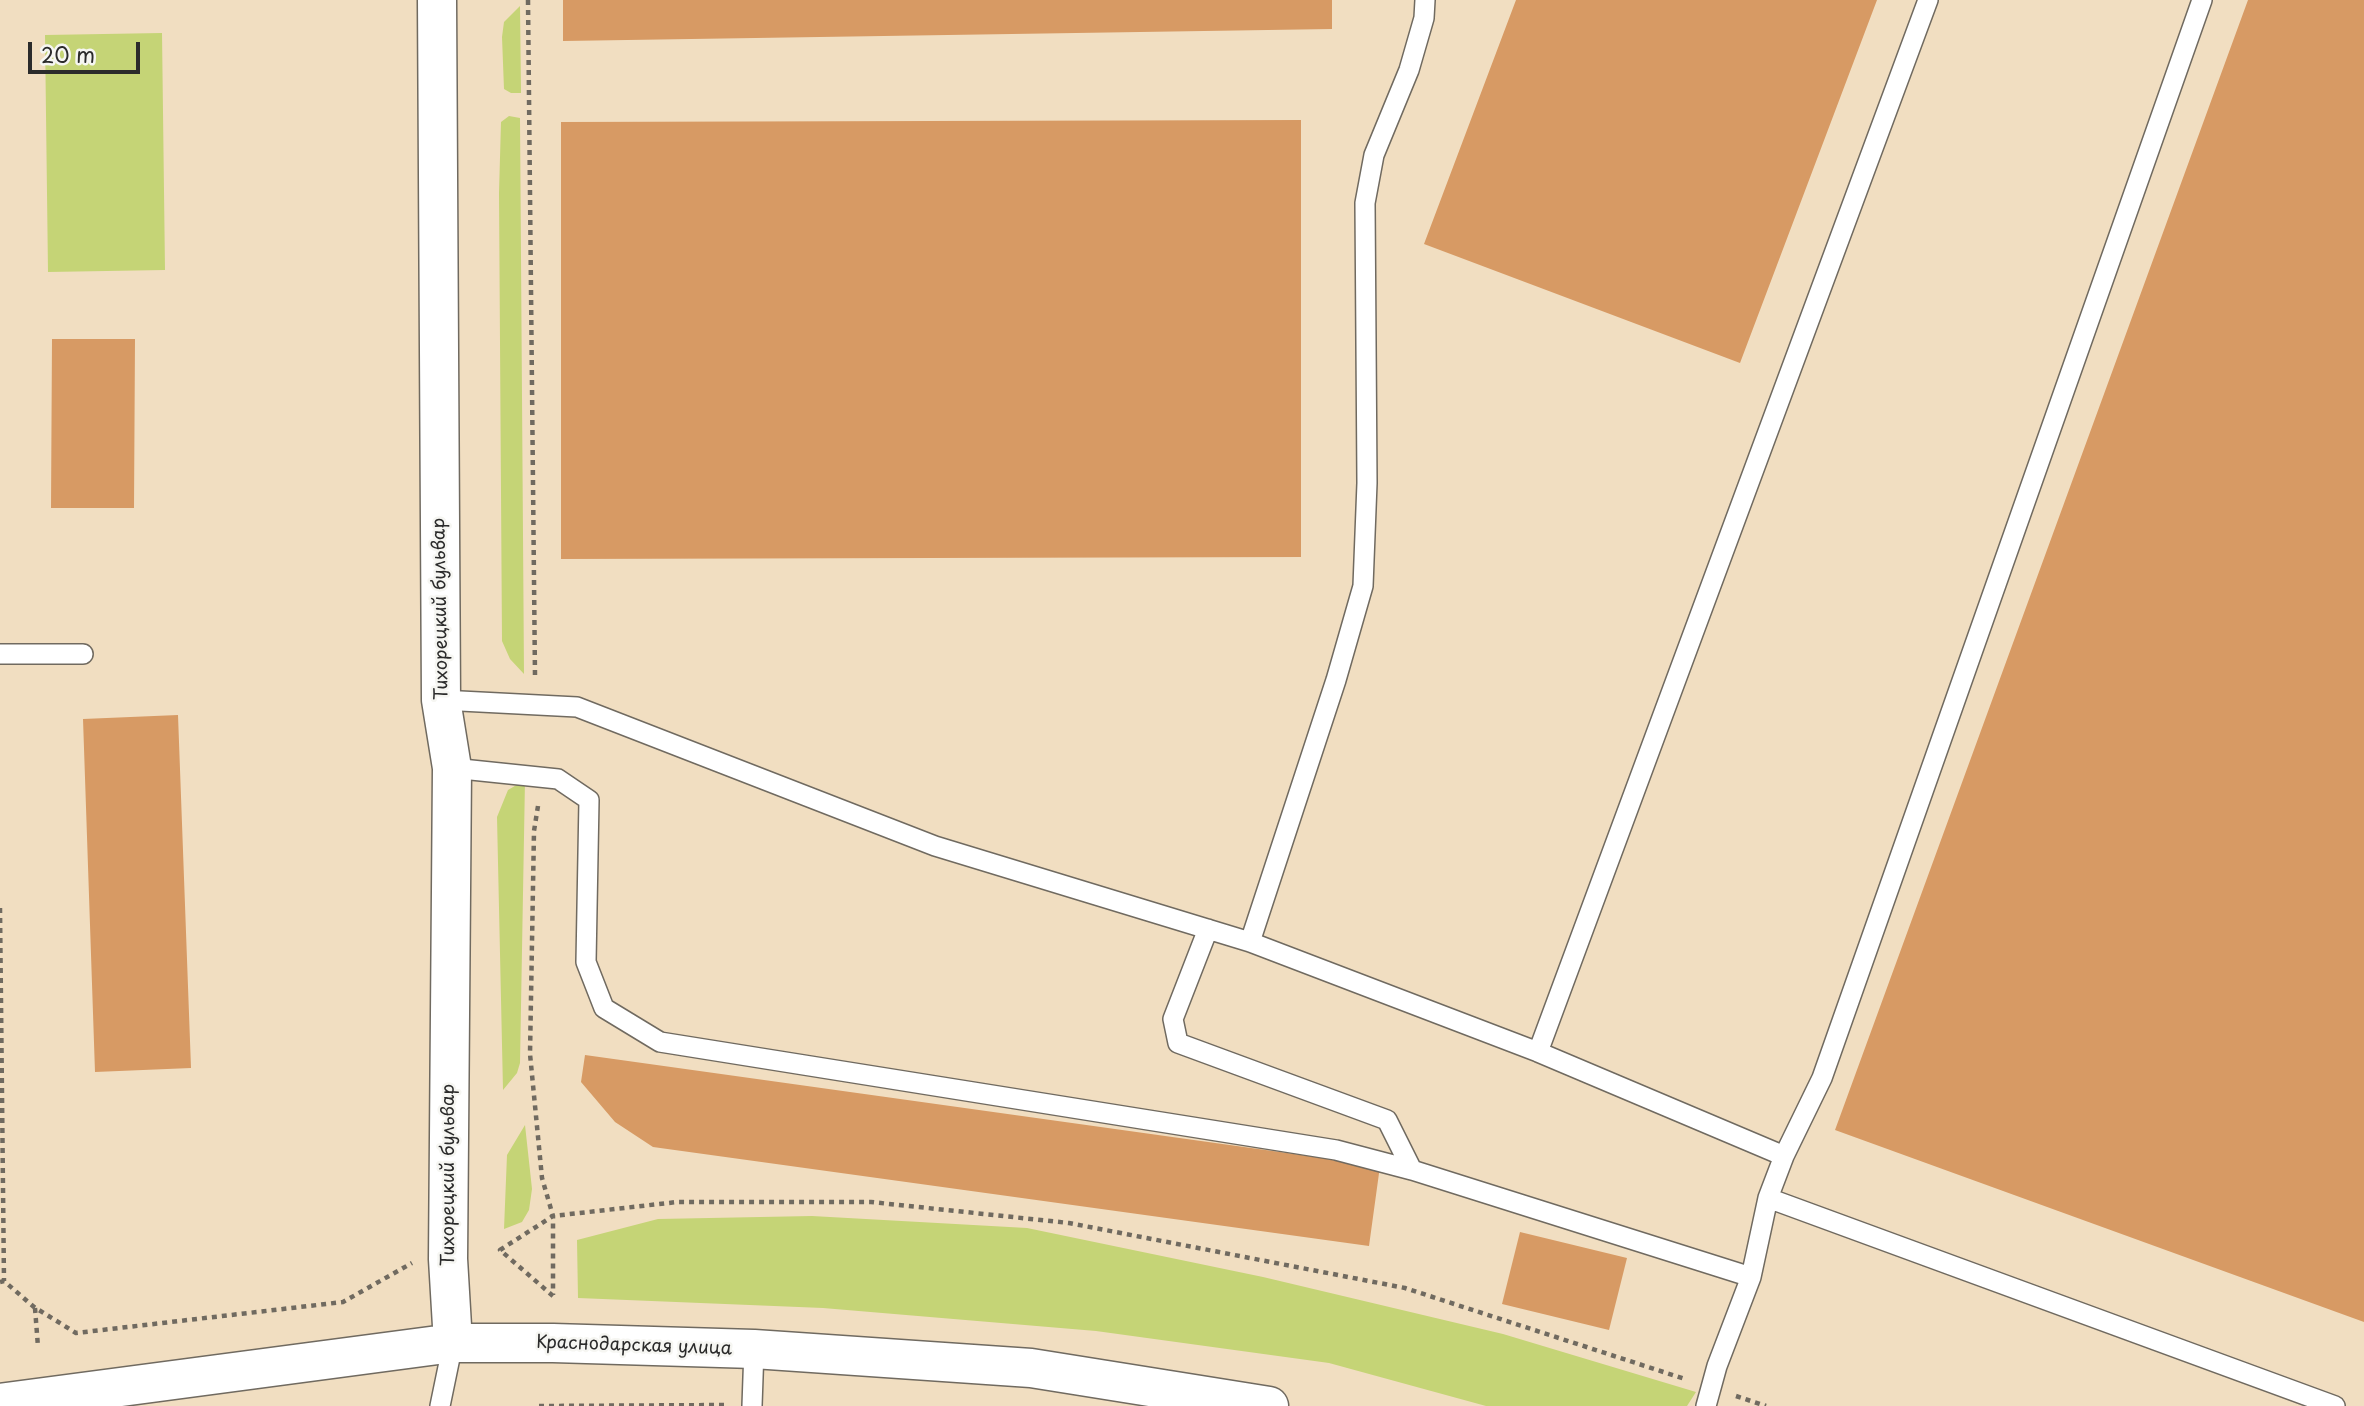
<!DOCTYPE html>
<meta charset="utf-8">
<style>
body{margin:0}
#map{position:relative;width:2364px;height:1406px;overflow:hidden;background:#f1dec1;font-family:"Playpen Sans",sans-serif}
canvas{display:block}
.scale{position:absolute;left:28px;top:42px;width:112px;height:32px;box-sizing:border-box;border:4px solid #2b2b2b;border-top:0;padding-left:9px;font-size:21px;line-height:24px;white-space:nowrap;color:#2b2b2b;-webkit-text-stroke:5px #f6f6f2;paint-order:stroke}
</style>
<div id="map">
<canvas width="2364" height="1406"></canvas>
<div class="scale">20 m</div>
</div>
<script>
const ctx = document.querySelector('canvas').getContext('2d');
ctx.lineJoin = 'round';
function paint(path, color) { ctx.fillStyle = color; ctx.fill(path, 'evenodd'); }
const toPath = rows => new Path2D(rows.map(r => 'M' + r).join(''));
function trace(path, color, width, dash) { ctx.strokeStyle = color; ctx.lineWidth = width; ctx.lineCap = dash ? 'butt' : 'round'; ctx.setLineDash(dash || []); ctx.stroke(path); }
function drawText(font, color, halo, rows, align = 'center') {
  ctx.font = font + ' "Playpen Sans",sans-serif'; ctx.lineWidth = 5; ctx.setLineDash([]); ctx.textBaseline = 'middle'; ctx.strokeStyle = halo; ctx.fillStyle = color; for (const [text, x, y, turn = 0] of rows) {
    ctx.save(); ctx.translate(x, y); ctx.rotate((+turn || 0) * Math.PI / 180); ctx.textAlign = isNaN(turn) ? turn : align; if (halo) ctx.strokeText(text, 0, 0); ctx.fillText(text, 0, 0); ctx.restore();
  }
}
paint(toPath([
 [520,6,521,93,511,93,504,89,502,37,504,22],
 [162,33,165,270,48,272,45,35],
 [509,116,520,118,524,674,510,659,502,641,499,193,501,122],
 [525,780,520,1063,517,1073,503,1090,497,817,508,790],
 [525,1125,532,1189,529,1210,522,1222,504,1229,507,1155],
 [812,1216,1027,1228,1263,1277,1503,1334,1696,1392,1687,1406,1486,1406,1329,1363,1096,1331,823,1308,578,1298,577,1240,658,1219]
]), '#c5d476');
paint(toPath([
 [563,0,1332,0,1332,29,563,41],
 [1516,0,1877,0,1740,363,1424,244],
 [2248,0,2364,0,2364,1322,1835,1130],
 [1301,120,1301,557,561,559,561,122],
 [52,339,135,339,134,508,51,508],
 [178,715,191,1068,95,1072,83,719],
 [585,1055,1380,1166,1369,1246,653,1147,615,1122,581,1082],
 [1520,1232,1627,1258,1609,1330,1502,1304]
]), '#d79a64');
const service = toPath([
 [0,654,83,654],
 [441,700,577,707,935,846,1250,942,1538,1052,1784,1156],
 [452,768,558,779,589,800,586,962,604,1008,660,1042,1336,1150,1412,1170,1751,1277],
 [1208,929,1173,1019,1178,1043,1387,1120,1412,1170],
 [1250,942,1336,680,1363,586,1367,483,1365,203,1374,155,1409,70,1424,18,1425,0],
 [1538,1052,1928,0],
 [1768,1198,2335,1406],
 [440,1406,453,1343],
 [752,1406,754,1349],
 [1706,1406,1717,1366,1751,1277,1768,1198,1784,1156,1822,1078,2202,0]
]);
const tertiary = toPath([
 [437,0,441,700,452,768,448,1259,453,1343],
 [0,1403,453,1343,553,1343,754,1349,1031,1368,1269,1406]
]);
trace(service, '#706a60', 22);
trace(tertiary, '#706a60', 41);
trace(toPath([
 [528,0,535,676],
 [538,806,534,831,530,1054,542,1178,553,1216,553,1295],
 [0,908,4,1281],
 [0,1282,4,1281,34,1307,76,1333,343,1302,412,1263],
 [553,1296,500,1250,553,1216,677,1202,871,1202,1069,1223,1405,1288,1685,1379],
 [35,1308,38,1347],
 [1736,1396,1766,1406],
 [539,1406,725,1405]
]), '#706a60', 4.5, [5, 5]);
trace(service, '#fff', 19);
trace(tertiary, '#fff', 38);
drawText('18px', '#2b2b2b', '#f6f6f2', [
 ["Тихорецкий бульвар",441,609,-91],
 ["Тихорецкий бульвар",449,1175,-90],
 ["Краснодарская улица",634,1346,2]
]);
</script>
